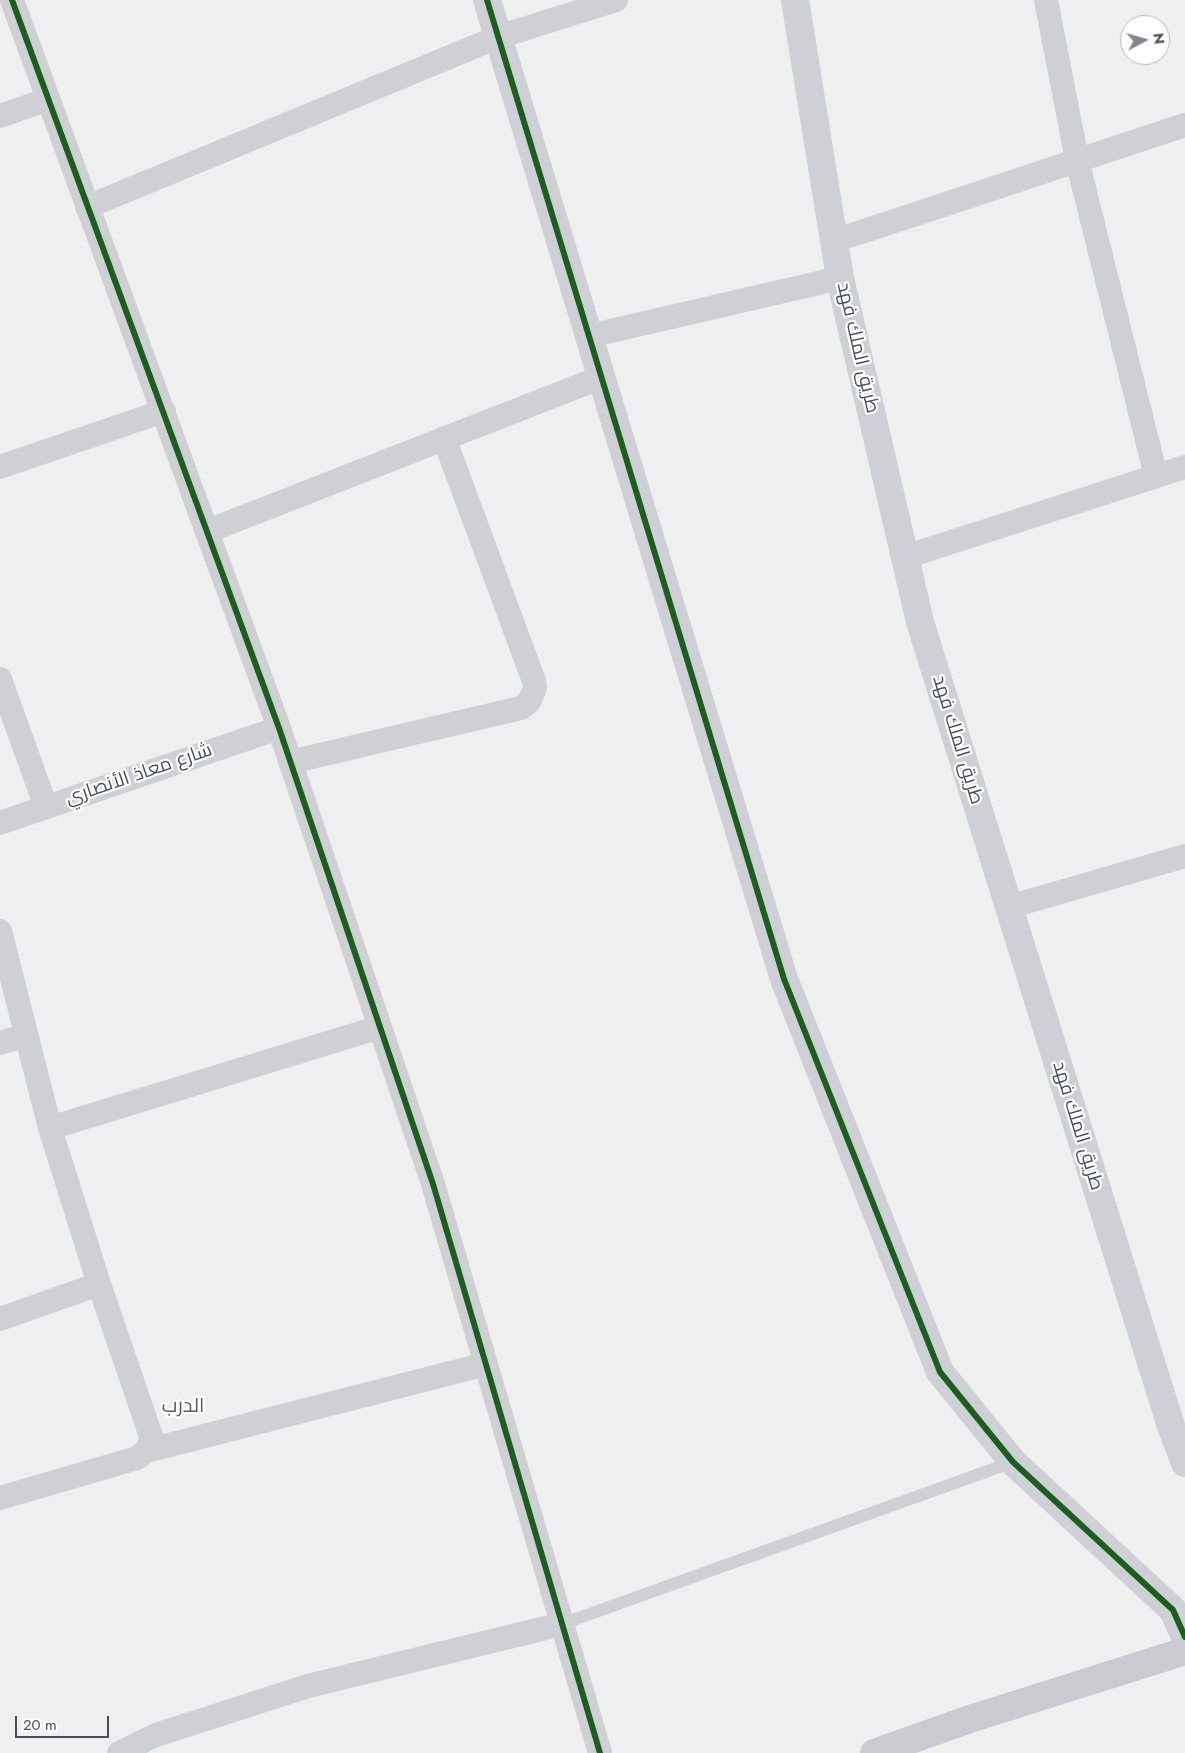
<!DOCTYPE html>
<meta charset="utf-8">
<style>
body{margin:0}
#map{position:relative;width:1185px;height:1753px;overflow:hidden;background:#f0efef;font-family:Jost,sans-serif}
canvas{display:block}
.north{position:absolute;left:1120px;top:15px;width:50px;height:50px;box-sizing:border-box;background:#fff;border:1px solid #b5b8be;border-radius:50%;rotate:84deg;font-size:14px;font-weight:700;line-height:20px;text-align:center;color:#464e5c}
.north::after{content:'';display:block;margin:auto;width:18px;height:22px;background:#82868f;clip-path:polygon(50% 0,100% 100%,50% 72%,0 100%)}
.scale{position:absolute;left:15px;top:1716px;width:94px;height:22px;box-sizing:border-box;border:2px solid #464e5c;border-top:0;padding-left:6px;font-size:15px;line-height:18px;white-space:nowrap;color:#464e5c;-webkit-text-stroke:4px #fff;paint-order:stroke}
</style>
<div id="map">
<canvas width="1185" height="1753"></canvas>
<div class="north">N</div>
<div class="scale">20 m</div>
</div>
<script>
const ctx = document.querySelector('canvas').getContext('2d');
ctx.lineJoin = 'round';
const toPath = rows => new Path2D(rows.map(r => 'M' + r).join(''));
function trace(path, color, width, dash) { ctx.strokeStyle = color; ctx.lineWidth = width; ctx.lineCap = dash ? 'butt' : 'round'; ctx.setLineDash(dash || []); ctx.stroke(path); }
function drawText(font, color, halo, rows, align = 'center') {
  ctx.font = font + ' Jost,Cairo,sans-serif'; ctx.lineWidth = 4.5; ctx.setLineDash([]); ctx.textBaseline = 'middle'; ctx.strokeStyle = halo; ctx.fillStyle = color; for (const [text, x, y, turn = 0] of rows) {
    ctx.save(); ctx.translate(x, y); ctx.rotate((+turn || 0) * Math.PI / 180); ctx.textAlign = isNaN(turn) ? turn : align; if (halo) ctx.strokeText(text, 0, 0); ctx.fillText(text, 0, 0); ctx.restore();
  }
}
trace(toPath([
 [562,1624,1013,1462]
]), '#ced0d3', 12);
trace(toPath([
 [12,0,279,728,433,1184,600,1753],
 [1046,0,1077,160,1156,476],
 [0,116,46,100],
 [87,207,498,37,616,0],
 [834,241,1185,125],
 [589,336,840,278],
 [0,467,164,411],
 [208,531,602,377],
 [905,557,1185,467],
 [0,679,46,807],
 [290,762,521,708,529,702,535,688,534,681,444,438],
 [0,823,279,728],
 [1009,907,1185,856],
 [0,931,50,1128,380,1027],
 [0,1043,26,1035],
 [0,1319,99,1284],
 [146,1451,486,1364],
 [0,1498,137,1458,146,1451,152,1439,99,1284,50,1128],
 [119,1753,156,1735,308,1686,562,1624]
]), '#ced0d3', 24);
trace(toPath([
 [487,0,784,979,940,1372,1013,1462,1173,1610,1185,1637],
 [795,0,840,278,920,622,1171,1426,1185,1463]
]), '#ced0d5', 28);
trace(toPath([
 [874,1753,970,1719,1185,1651]
]), '#c9cbd0', 28);
trace(toPath([
 [12,0,279,728,433,1184,600,1753],
 [487,0,784,979,940,1372,1013,1462,1173,1610,1185,1637]
]), '#1b5e20', 6);
drawText('19px', '#464e5c', '#fff', [
 ["طريق الملك فهد",857,348,77],
 ["طريق الملك فهد",957,740,73],
 ["شارع معاذ الأنصاري",139,775,-19],
 ["طريق الملك فهد",1077,1126,73]
]);
drawText('20px', '#5b5d64', '#fff', [
 ["الدرب",183,1407]
]);
</script>
